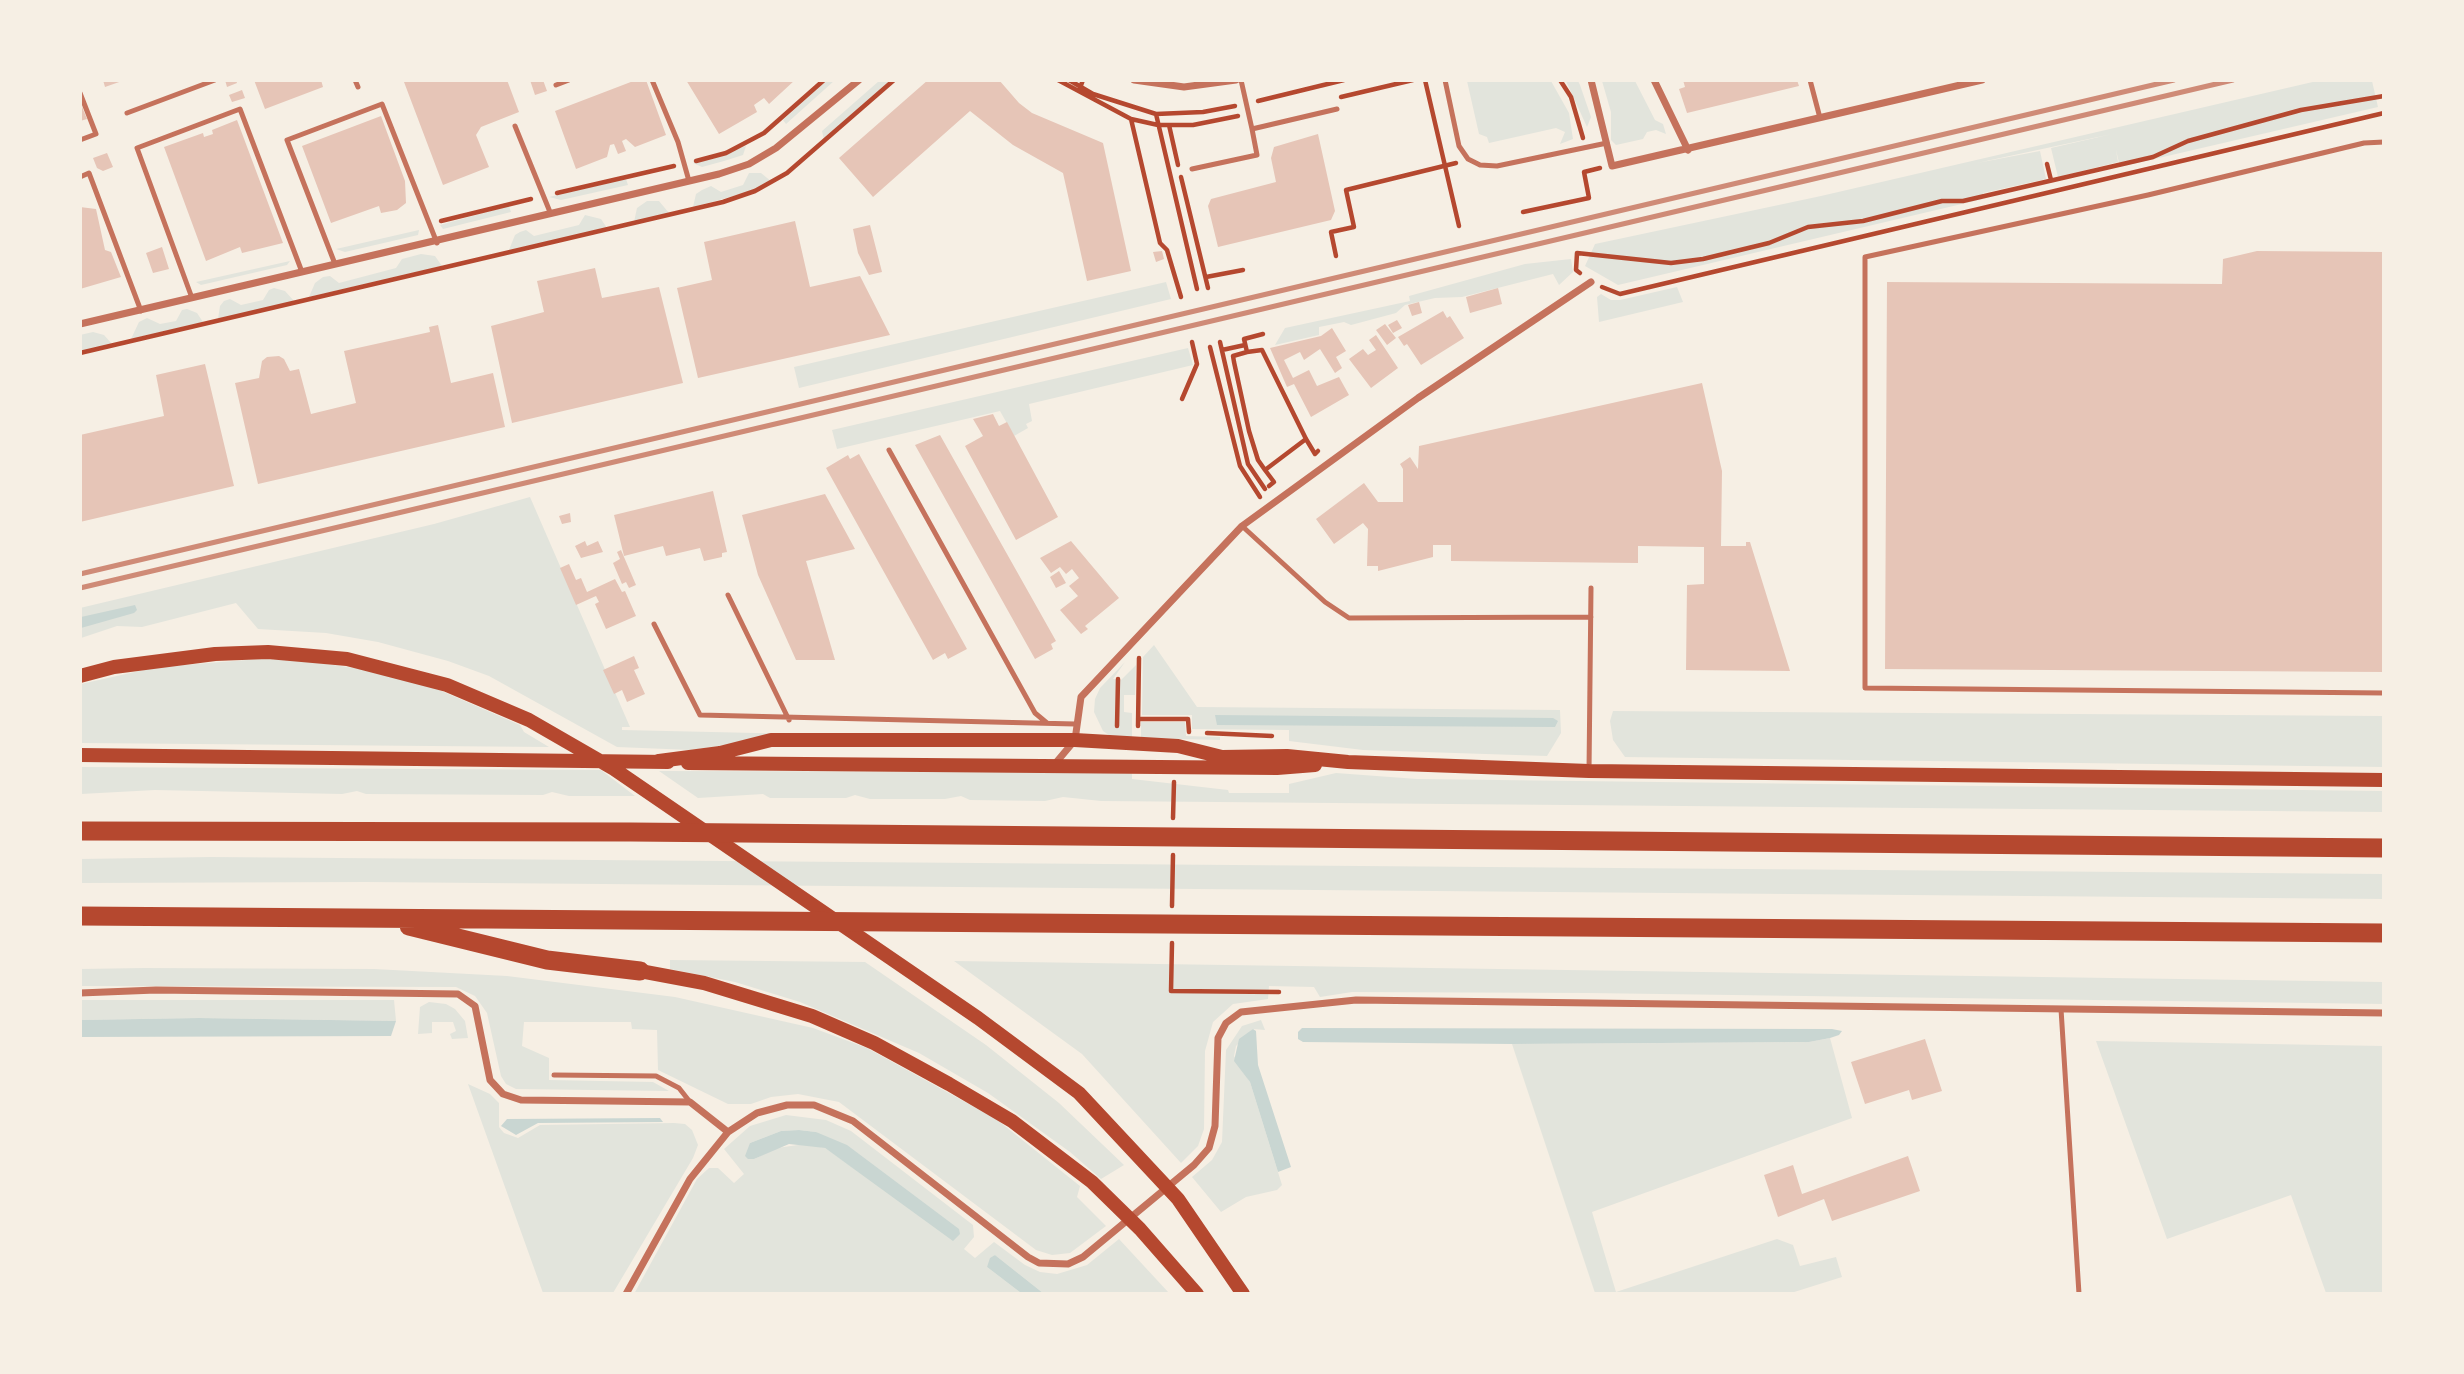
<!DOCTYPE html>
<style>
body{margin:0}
#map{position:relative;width:2464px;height:1374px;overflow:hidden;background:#f6efe4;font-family:Mulish,sans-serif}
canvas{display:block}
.frame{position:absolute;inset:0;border:82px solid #f6efe4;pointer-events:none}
</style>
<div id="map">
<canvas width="2464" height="1374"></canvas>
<div class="frame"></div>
</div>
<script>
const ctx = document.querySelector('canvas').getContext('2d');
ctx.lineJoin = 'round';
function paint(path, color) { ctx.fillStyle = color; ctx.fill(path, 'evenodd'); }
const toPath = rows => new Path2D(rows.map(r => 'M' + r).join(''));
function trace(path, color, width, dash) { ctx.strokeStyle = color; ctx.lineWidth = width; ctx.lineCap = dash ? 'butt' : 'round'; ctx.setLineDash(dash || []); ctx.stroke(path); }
paint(toPath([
 [826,81,834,81,786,124,783,120],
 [879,81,891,81,824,140,822,131],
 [1467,81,1551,81,1569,113,1573,139,1560,144,1565,132,1556,128,1489,143,1487,137,1479,134],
 [1566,81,1578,81,1580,85,1591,117,1587,127],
 [1602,81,1635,81,1655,120,1663,124,1666,134,1656,130,1647,132,1643,139,1616,145,1611,140,1611,112],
 [2317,81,2372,81,2378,107,2120,167,2116,150,2118,162,2058,177,2051,148,2112,134,1977,163,2040,151,2046,179,1983,193,1983,199,1618,285,1585,266,1595,244,1821,196],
 [746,146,743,155,724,161,702,167,693,163],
 [749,173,761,173,772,182,745,193,693,207,696,194,702,190,711,186,721,192,743,185],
 [626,179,628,185,561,200,549,197],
 [647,201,659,201,669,213,634,222,637,208],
 [509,206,511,212,443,229,440,225],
 [585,215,601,219,607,228,509,250,515,235,520,232,526,230,534,236,579,225],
 [419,230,418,235,345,252,336,249],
 [421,254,435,256,442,266,309,297,315,283,323,277,330,276,339,283,396,268,402,259],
 [1571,259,1573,272,1559,285,1553,274,1462,297,1435,298,1405,305,1396,313,1351,325,1344,322,1319,327,1319,335,1275,345,1285,328,1410,301,1409,296,1525,264],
 [290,261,287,265,201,285,196,282],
 [1166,282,1171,299,799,388,794,367],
 [1677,287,1683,302,1599,322,1597,297,1601,294,1611,300,1620,300],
 [274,288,285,291,294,301,218,319,220,306,224,301,230,299,241,305,263,300,269,290],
 [187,309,197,313,203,322,131,339,139,322,147,318,160,324,176,321,182,310],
 [93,332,104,335,112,344,81,351,80,335],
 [1188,348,1193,365,1029,404,1032,421,1026,424,1028,428,1014,436,1000,411,837,449,832,430],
 [530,497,630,727,622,727,622,730,801,734,691,750,617,747,489,676,448,661,378,642,326,633,258,629,236,603,142,627,117,626,81,638,80,608,434,524],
 [1154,645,1197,707,1560,710,1561,733,1547,756,1363,750,1289,741,1289,730,1192,729,1192,715,1142,715,1143,657],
 [260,659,299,660,361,669,437,689,520,725,524,732,549,747,81,743,81,684,157,667],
 [1125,662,1113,679,1121,680,1136,665,1135,695,1124,695,1124,712,1132,713,1132,739,1112,737,1103,731,1094,712,1095,699,1100,688],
 [1613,711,2383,716,2383,767,1625,757,1613,740,1610,721],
 [1141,722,1185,722,1186,736,1220,737,1220,740,1141,738],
 [81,767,601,770,635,796,569,796,552,792,543,795,366,794,357,791,342,794,155,790,81,794],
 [659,771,1132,772,1132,779,1228,790,1229,793,1289,793,1289,784,1336,773,1417,779,2383,791,2384,812,1101,801,1063,797,1045,801,970,800,961,796,945,799,870,799,855,795,846,798,770,798,763,794,698,798],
 [211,857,2383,874,2384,899,366,882,81,883,80,859],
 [670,960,865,962,986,1045,1059,1103,1124,1165,1101,1179,1070,1152,988,1093,919,1053,800,1002,735,982,670,969],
 [954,961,2383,982,2384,1004,1588,993,1352,992,1320,997,1314,987,1269,986,1268,999,1233,1004,1213,1022,1205,1051,1204,1129,1198,1146,1181,1163,1082,1054],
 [144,968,374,969,507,976,675,997,813,1028,867,1048,996,1119,1080,1186,1077,1197,1106,1226,1070,1253,1052,1255,1036,1250,839,1102,798,1094,771,1097,751,1104,728,1104,658,1070,657,1030,632,1029,631,1022,524,1022,522,1046,549,1058,549,1080,653,1082,669,1091,516,1089,506,1084,501,1076,487,1013,475,996,456,987,81,986,80,969],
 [80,1000,394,1000,396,1021,199,1018,81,1020],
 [429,1002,446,1004,455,1009,465,1021,468,1038,452,1039,450,1034,456,1031,453,1022,432,1022,432,1033,418,1034,420,1007],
 [1261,1020,1265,1030,1253,1029,1236,1046,1234,1056,1250,1082,1282,1185,1277,1190,1246,1197,1221,1212,1192,1177,1212,1160,1222,1142,1226,1050,1242,1026],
 [1830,1038,1852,1118,1592,1212,1616,1292,1777,1239,1793,1245,1800,1266,1836,1257,1842,1277,1791,1293,1595,1293,1512,1044,1809,1042],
 [2096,1041,2383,1046,2383,1293,2326,1293,2291,1195,2167,1239],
 [468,1084,490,1094,499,1103,499,1127,504,1133,518,1138,540,1125,674,1123,685,1124,692,1130,698,1145,693,1158,613,1293,543,1293],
 [786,1115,826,1120,851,1131,973,1225,974,1237,964,1249,975,1258,994,1242,1025,1265,1040,1272,1057,1274,1087,1265,1119,1239,1169,1293,1043,1293,995,1255,987,1267,1021,1293,634,1294,697,1179,709,1168,718,1168,734,1183,744,1174,724,1149,750,1126],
 [799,1130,816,1132,858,1171,825,1148,805,1144,777,1148,754,1159,750,1143,781,1131]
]), '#e2e4dc');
paint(toPath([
 [135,605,137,610,134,613,81,628,81,617],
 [1215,715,1553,718,1558,721,1555,727,1217,725],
 [199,1018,396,1021,391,1036,81,1037,81,1020],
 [1302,1028,1832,1029,1842,1031,1839,1035,1830,1038,1809,1042,1512,1044,1303,1042,1298,1039,1298,1032],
 [1253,1029,1256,1031,1258,1065,1291,1167,1278,1172,1250,1082,1234,1061,1239,1039],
 [660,1118,663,1122,538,1123,516,1135,501,1126,507,1119],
 [799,1130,816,1132,847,1145,959,1229,960,1234,953,1241,825,1148,789,1144,754,1159,748,1159,745,1156,750,1143,781,1131],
 [995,1255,1043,1293,1021,1293,987,1267,990,1258]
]), '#c9d6d2');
paint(toPath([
 [103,80,122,80,122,81,105,87],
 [225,80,236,80,237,83,227,87],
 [254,80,321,80,323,87,265,109],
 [408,80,507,80,519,112,481,127,476,135,489,167,443,185,404,82],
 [530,80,543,80,547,91,535,95],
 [636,80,646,80,666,135,635,147,626,139,622,141,626,151,618,154,614,144,610,145,607,157,576,169,555,111],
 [686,80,795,80,769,104,764,98,754,105,757,112,719,134],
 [928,80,999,80,1019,103,1032,113,1103,143,1131,271,1087,281,1063,173,1013,145,970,111,873,197,839,158],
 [1683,80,1797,80,1799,86,1687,113,1679,89,1685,87],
 [242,90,245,98,232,102,229,95],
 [80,102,87,119,80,121],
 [381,116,405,181,406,203,397,210,381,213,379,206,331,223,302,146],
 [237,120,283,243,242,253,240,247,206,261,164,147,203,133,204,137,213,134,212,130],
 [1318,134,1335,211,1331,220,1218,247,1208,206,1211,199,1276,182,1271,158,1274,147],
 [107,153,113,167,103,171,97,168,93,158],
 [80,207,96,209,105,250,111,252,121,277,80,289],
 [795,221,810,287,860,276,890,335,698,378,677,288,712,280,704,242],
 [870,225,882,272,869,275,858,253,853,229],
 [162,247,169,269,153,273,146,253],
 [1162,251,1164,259,1156,262,1153,252],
 [2257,251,2384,252,2384,672,1885,669,1887,282,2222,284,2223,259],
 [595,268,602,298,659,287,683,383,512,423,491,326,544,312,537,281],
 [1498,288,1502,304,1470,313,1466,297],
 [1419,302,1422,313,1412,316,1408,305],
 [1443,311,1447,318,1450,316,1464,338,1421,365,1407,344,1404,346,1398,337],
 [1397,320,1402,328,1393,333,1388,325],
 [1385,324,1396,338,1387,345,1376,330],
 [438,325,451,383,493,373,505,427,258,484,235,383,259,378,262,361,267,357,279,356,284,359,290,371,299,369,311,414,356,403,344,351,430,332,429,327],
 [1332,328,1346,351,1336,357,1342,368,1335,373,1320,349,1304,360,1300,352,1284,360,1293,378,1309,370,1317,386,1339,377,1349,395,1311,417,1294,384,1287,387,1270,348,1321,336],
 [1376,335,1398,368,1371,388,1349,359,1363,349,1368,355,1376,350,1369,340],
 [205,364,234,486,80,522,80,435,164,416,156,375],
 [1702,383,1722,471,1721,546,1746,546,1746,542,1750,542,1790,671,1686,670,1687,585,1704,584,1704,547,1638,546,1638,563,1451,561,1451,545,1433,545,1433,557,1378,571,1378,566,1367,566,1368,529,1363,523,1334,544,1316,519,1364,483,1378,502,1403,502,1403,469,1400,464,1410,457,1418,469,1419,446],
 [993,414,999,426,1007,422,1058,517,1016,540,965,446,983,436,973,419],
 [940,435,1056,641,1051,644,1053,649,1035,659,915,445],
 [859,454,967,649,948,659,945,653,933,660,826,468,848,455,850,459],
 [713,491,727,552,722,553,722,557,704,561,700,548,666,556,663,546,624,556,614,515],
 [825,494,855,549,806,561,835,660,796,660,758,575,742,515],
 [570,513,571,522,562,524,559,516],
 [585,541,587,546,598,541,603,552,581,558,575,546],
 [1071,541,1119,598,1085,626,1088,629,1081,634,1060,610,1078,596,1069,586,1079,578,1072,569,1066,574,1060,567,1051,573,1040,558],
 [621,550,636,585,629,588,626,582,622,584,613,563,620,559,617,552],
 [569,564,576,580,581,578,587,592,615,579,622,592,625,591,636,616,606,629,595,604,599,602,596,596,576,605,560,568],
 [1059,571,1066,583,1056,588,1050,577],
 [634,656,639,668,634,670,645,694,627,702,622,690,614,694,603,670],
 [1925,1039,1942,1091,1912,1100,1909,1090,1865,1104,1851,1062],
 [1908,1156,1920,1191,1832,1221,1824,1199,1778,1217,1764,1175,1793,1165,1802,1194]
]), '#e6c5b7');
trace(toPath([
 [1058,80,1131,119,1158,125,1193,125,1238,116],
 [1069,80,1093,94,1156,114,1203,112,1235,106],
 [1425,80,1459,226],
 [1560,80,1571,97,1583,138],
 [1080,88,1083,80],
 [1341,97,1413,80],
 [1258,101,1344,80],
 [1156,114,1197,289],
 [1131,119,1160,243,1167,250,1181,297],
 [1169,125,1178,165],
 [696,161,726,153,764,133,824,80],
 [2047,164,2051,180],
 [1181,177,1208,288],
 [557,193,674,166],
 [1523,212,1589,198,1584,172,1600,168],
 [441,221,531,199],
 [1336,256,1331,232,1354,227,1346,190,1456,163],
 [1580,273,1576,270,1577,253,1671,263,1703,259,1769,243,1808,227,1863,221,1942,201,1963,201,2153,157,2188,141,2301,110,2384,96],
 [1206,277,1243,270],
 [1602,287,1620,294,2384,113],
 [1263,334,1244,339,1247,352,1262,350,1306,439,1315,454,1318,451],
 [1220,342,1248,464,1265,489],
 [1210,347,1240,466,1260,497],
 [1222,350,1245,345],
 [1247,352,1233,356,1234,362,1249,431,1258,460,1265,470],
 [80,353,723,202,755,191,787,173,894,80],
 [1182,399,1197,364,1192,342],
 [1269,486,1274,482,1265,470,1306,439],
 [1138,719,1188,719,1189,732],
 [1117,726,1118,679],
 [1138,726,1139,658],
 [1207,733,1272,736],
 [1173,818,1174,782],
 [1172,906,1173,855],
 [1172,943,1171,991,1279,992]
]), '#b5482f', 4.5);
trace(toPath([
 [355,80,358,87],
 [652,80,678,142,689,181],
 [1241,80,1252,129,1337,109],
 [1445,80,1459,146,1468,159,1480,165,1497,166,1607,143],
 [1810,80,1820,118],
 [556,85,569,80],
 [80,93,96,134,80,140],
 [127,113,215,80],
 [515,126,550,212],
 [2384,142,2364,143,2148,195,1865,257,1865,688,2384,693],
 [1192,169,1257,155,1252,129],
 [80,177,89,173,141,311],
 [335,264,287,140,382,104,437,243],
 [192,298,137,148,240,109,302,272],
 [889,450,1035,713,1047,723],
 [1242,526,1325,602,1349,618,1591,617],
 [728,595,789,720],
 [654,624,700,715,1075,724],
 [1589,771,1591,588],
 [2061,1009,2079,1294],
 [554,1075,656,1076,679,1088,690,1102]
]), '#c5725c', 5);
trace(toPath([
 [1134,80,1184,87,1236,80],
 [1591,80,1612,166,1982,80],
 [1654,80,1688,150],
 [80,324,719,174,749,164,776,148,859,80],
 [1054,765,1075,740,1081,697,1242,526,1418,398,1591,282],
 [80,993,156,990,458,994,475,1006,490,1080,503,1094,521,1100,690,1102,728,1132],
 [626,1294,690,1179,728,1132,757,1113,787,1105,814,1105,853,1121,1028,1257,1039,1263,1068,1264,1083,1257,1194,1165,1209,1148,1215,1126,1218,1038,1226,1023,1241,1012,1356,1000,2384,1013]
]), '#c5725c', 7);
trace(toPath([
 [80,676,114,667,215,654,268,652,347,659,447,685,529,720,614,769,978,1018,1079,1093,1178,1199,1243,1294],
 [80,755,668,762],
 [659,761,720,753,771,740,1075,740,1178,746,1222,757,1287,756,1348,762,1589,771,2384,780],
 [688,763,1277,768,1315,765],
 [640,971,704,983,812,1016,874,1043,949,1084,1012,1121,1092,1182,1140,1229,1197,1294]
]), '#b5482f', 14);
trace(toPath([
 [80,831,631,832,2384,848],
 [80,916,2384,933],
 [409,926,547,960,640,971]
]), '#b5482f', 19);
trace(toPath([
 [80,574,2174,80],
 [80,588,2233,80]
]), '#cf8b77', 5);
</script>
